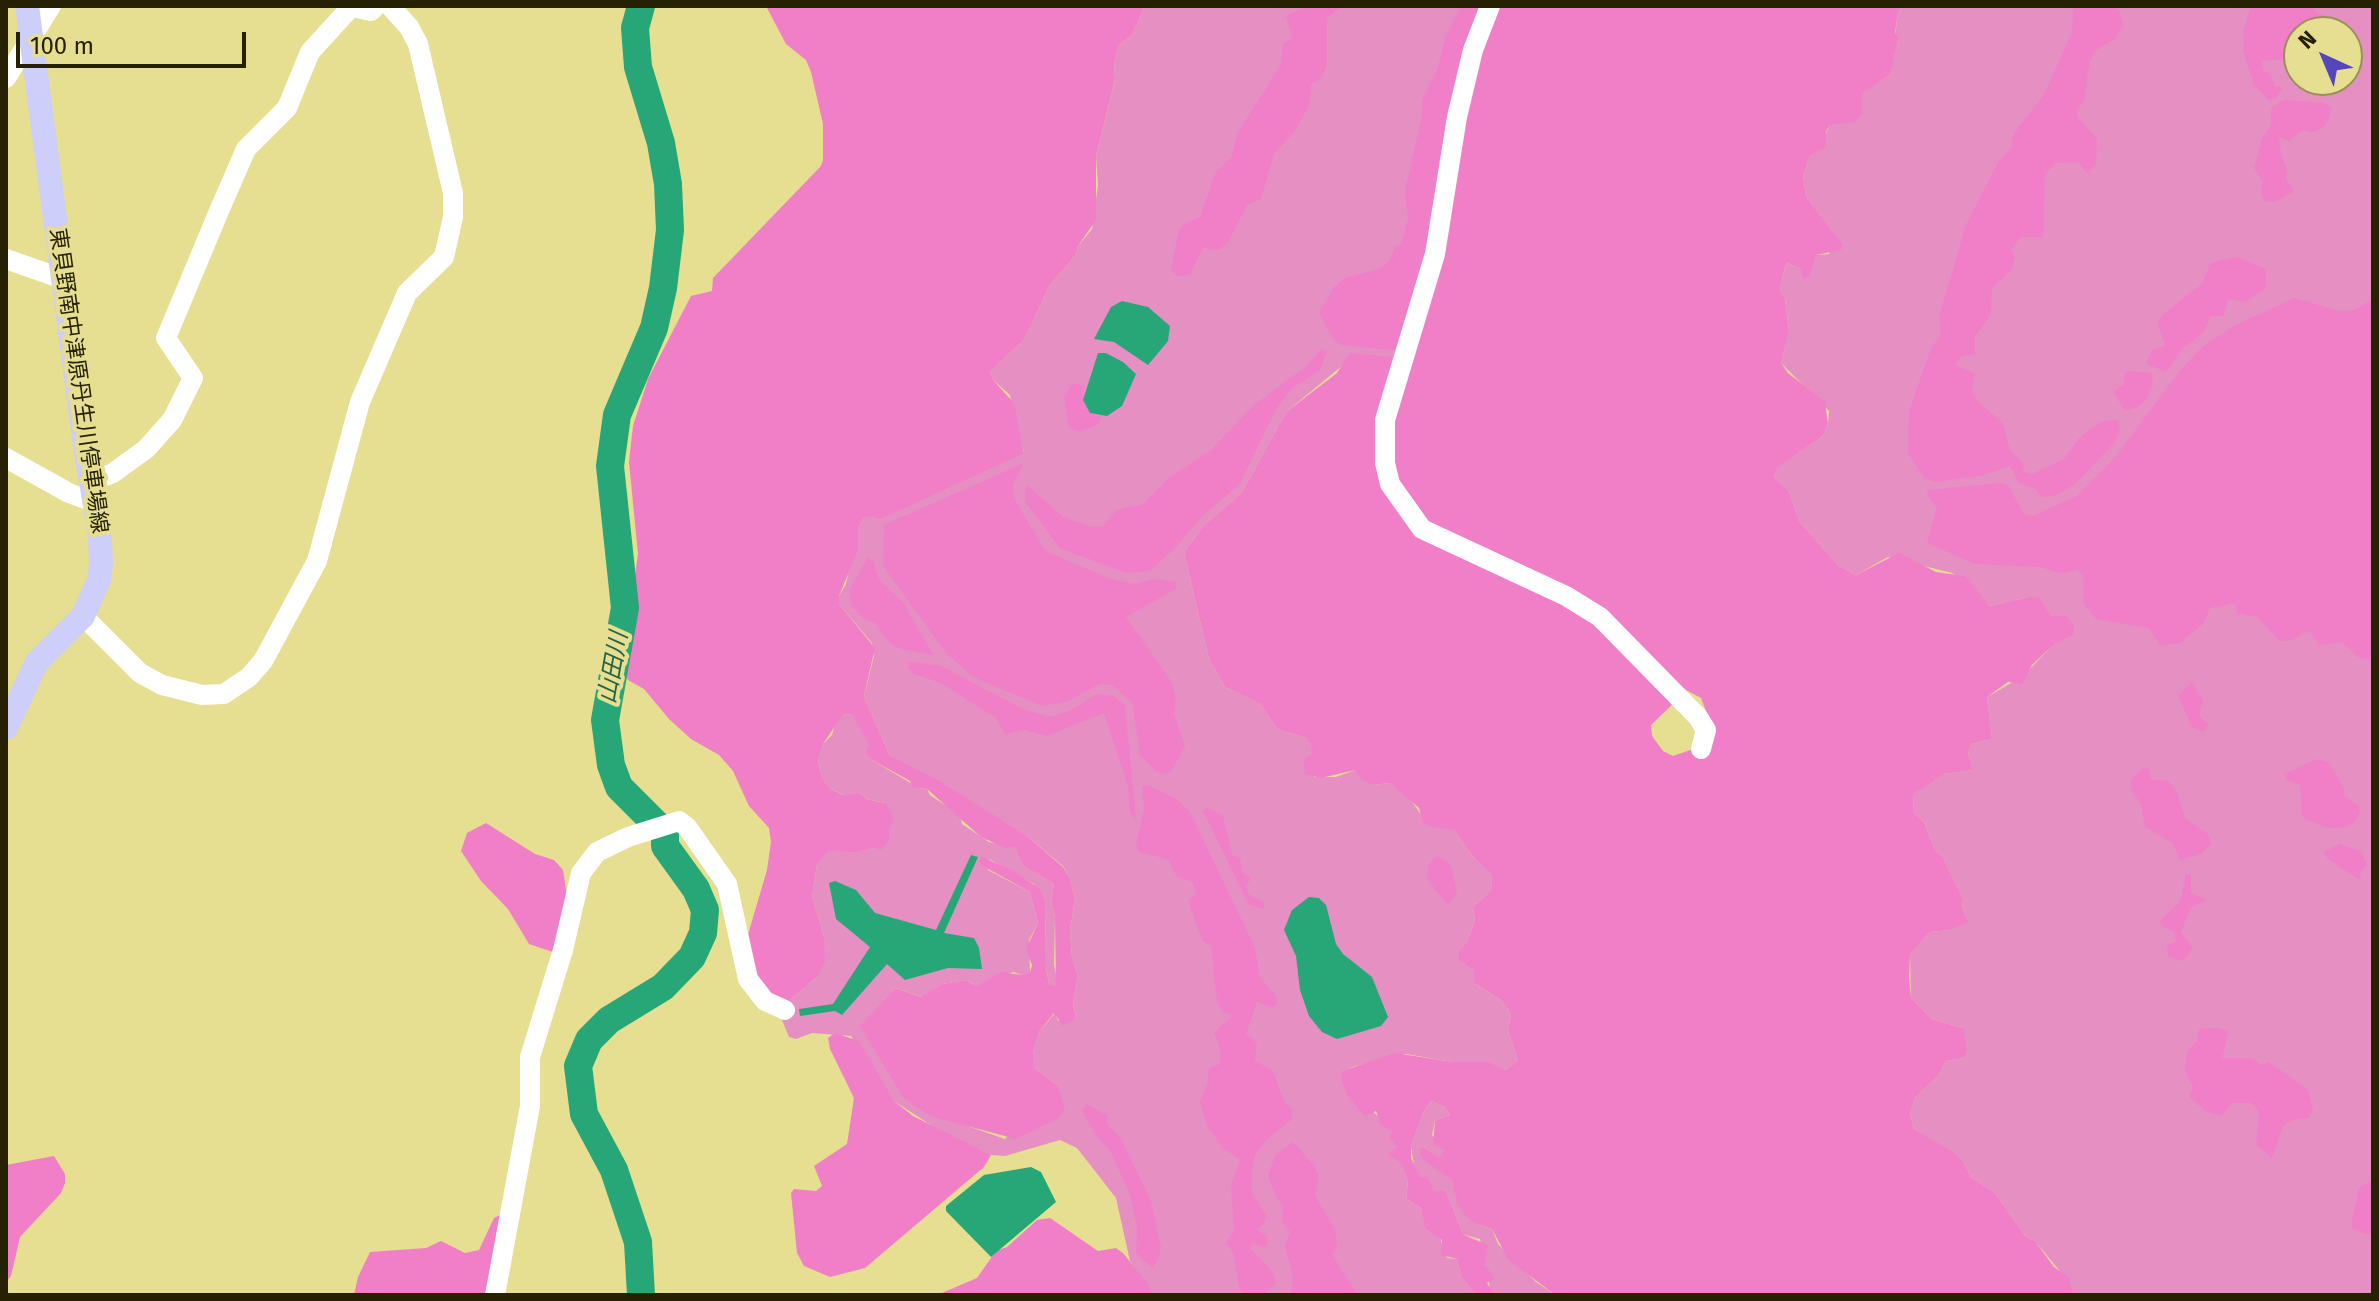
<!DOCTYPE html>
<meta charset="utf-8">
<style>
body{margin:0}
#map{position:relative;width:2379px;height:1301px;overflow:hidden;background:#e6de90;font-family:"Fira Sans",sans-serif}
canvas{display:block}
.frame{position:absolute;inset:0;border:8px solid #252102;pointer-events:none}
.north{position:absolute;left:2283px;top:16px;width:80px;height:80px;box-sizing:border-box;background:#e6de90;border:2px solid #999257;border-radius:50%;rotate:316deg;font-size:22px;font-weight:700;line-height:32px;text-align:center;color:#252102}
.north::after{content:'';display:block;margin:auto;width:28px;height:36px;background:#5546be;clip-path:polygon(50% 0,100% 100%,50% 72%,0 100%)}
.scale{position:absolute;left:16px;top:32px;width:230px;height:36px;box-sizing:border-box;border:4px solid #252102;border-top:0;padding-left:10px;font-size:24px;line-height:28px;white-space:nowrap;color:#252102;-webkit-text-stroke:6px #e6de90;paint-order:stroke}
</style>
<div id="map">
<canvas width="2379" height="1301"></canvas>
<div class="frame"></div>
<div class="north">N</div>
<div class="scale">100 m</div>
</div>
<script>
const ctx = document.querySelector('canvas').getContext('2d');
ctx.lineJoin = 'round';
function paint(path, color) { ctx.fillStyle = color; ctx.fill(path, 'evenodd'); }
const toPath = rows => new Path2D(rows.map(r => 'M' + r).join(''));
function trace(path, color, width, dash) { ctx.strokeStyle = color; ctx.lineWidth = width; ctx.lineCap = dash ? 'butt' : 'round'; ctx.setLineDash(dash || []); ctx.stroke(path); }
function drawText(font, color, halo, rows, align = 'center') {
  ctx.font = font + ' "Fira Sans","Noto Sans JP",sans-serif'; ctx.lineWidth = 8; ctx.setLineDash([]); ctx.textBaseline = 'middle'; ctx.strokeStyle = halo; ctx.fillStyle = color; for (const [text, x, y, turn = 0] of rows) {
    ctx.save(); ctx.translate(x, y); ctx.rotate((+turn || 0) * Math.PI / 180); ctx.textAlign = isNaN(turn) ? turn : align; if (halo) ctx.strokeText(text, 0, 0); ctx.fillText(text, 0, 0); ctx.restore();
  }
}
paint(toPath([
 [1145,6,1485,6,1440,208,1400,358,1342,366,1286,412,1242,492,1202,527,1184,553,1209,659,1225,687,1260,704,1277,729,1306,738,1312,744,1314,777,1336,777,1355,770,1372,785,1390,783,1410,799,1420,813,1454,830,1473,857,1492,875,1491,890,1473,907,1475,921,1467,942,1459,950,1474,970,1474,983,1501,1000,1511,1014,1508,1031,1518,1060,1506,1070,1488,1062,1453,1062,1406,1054,1355,1066,1343,1071,1341,1078,1392,1131,1408,1182,1406,1199,1421,1208,1426,1228,1439,1235,1447,1258,1457,1259,1461,1277,1477,1295,1152,1295,1130,1261,1116,1198,1077,1148,1060,1140,1005,1156,991,1155,940,1131,894,1101,851,1036,812,1033,796,1039,789,1037,780,1015,784,1005,816,978,824,937,812,896,817,865,829,849,856,853,889,841,885,803,866,799,858,792,844,795,831,789,822,778,818,762,823,744,832,735,836,720,843,714,852,715,870,744,872,760,919,788,927,789,930,795,960,815,962,824,989,842,1014,847,1023,866,1054,884,1051,900,1055,918,1054,965,1058,983,1056,986,1049,984,1046,967,1045,901,1034,884,989,859,988,870,1030,892,1038,923,1029,940,1030,972,1022,975,1013,972,977,986,965,980,942,984,922,997,895,988,861,1026,919,1109,1005,1139,1057,1085,1033,1067,1033,1053,1039,1032,1055,1013,1058,1021,1076,1018,1073,1003,1078,976,1072,958,1070,931,1075,899,1070,878,1063,866,1027,836,890,756,864,696,874,656,872,643,839,604,839,596,846,584,858,528,864,518,871,515,880,520,1024,452,1010,395,993,380,990,372,1024,340,1050,285,1075,256,1078,246,1092,229,1098,185,1096,156,1115,79,1114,64,1119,45,1132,35],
 [1904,6,2373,6,2373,1295,2073,1295,2063,1275,2035,1241,2025,1236,1996,1194,1971,1177,1963,1161,1914,1129,1910,1114,1915,1098,1939,1075,1946,1061,1964,1058,1963,1028,1932,1019,1911,998,1910,955,1930,932,1950,930,1962,910,1963,899,1943,857,1936,851,1924,822,1913,812,1914,792,1945,774,1971,770,1968,751,1971,744,1992,739,1987,697,2023,676,2050,648,2073,634,2028,597,1990,606,1970,584,1952,573,1888,557,1856,575,1839,566,1800,522,1788,490,1774,477,1775,468,1823,436,1828,424,1829,411,1781,363,1789,330,1785,299,1780,290,1785,267,1788,263,1801,269,1811,264,1816,255,1829,254,1832,231,1806,196,1803,176,1810,156,1818,151,1830,125,1863,111,1861,93,1890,75,1898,12],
 [2299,32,2347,32,2347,80,2299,80],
 [1431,1101,1445,1107,1450,1115,1435,1121,1432,1135,1444,1150,1441,1159,1424,1147,1418,1151,1452,1181,1458,1203,1476,1224,1492,1229,1498,1244,1536,1282,1555,1295,1495,1295,1490,1288,1480,1239,1464,1235,1447,1194,1435,1191,1427,1178,1420,1177,1415,1170,1411,1147,1423,1113]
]), '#e58fc3');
paint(toPath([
 [766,6,1145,6,1132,35,1119,45,1114,64,1115,79,1096,156,1096,220,1078,246,1075,256,1050,285,1024,340,990,372,993,380,1014,403,1024,453,880,520,871,516,864,518,858,528,858,550,839,596,839,604,875,648,864,696,890,756,939,781,1027,836,1063,867,1070,878,1075,899,1070,931,1072,958,1078,976,1073,1003,1076,1018,1063,1026,1054,1013,1039,1032,1033,1053,1033,1067,1057,1085,1065,1108,1059,1118,1016,1139,937,1118,919,1109,903,1097,860,1026,895,988,921,997,942,984,965,980,977,986,1001,972,1022,975,1030,972,1032,965,1026,949,1038,923,1030,892,981,865,979,861,982,857,1012,870,1039,888,1045,901,1046,967,1049,984,1056,986,1055,918,1051,900,1054,884,1023,866,1014,847,1005,848,981,837,927,789,913,787,910,781,872,760,866,752,869,744,852,715,843,714,823,744,818,762,822,778,831,789,843,795,858,792,866,799,885,803,894,819,889,829,889,841,881,850,874,847,856,853,829,850,817,865,812,896,824,937,825,962,816,978,784,1005,764,995,744,948,767,870,771,842,769,828,749,806,733,771,719,755,691,739,669,719,644,689,628,680,622,665,638,554,629,462,633,426,648,379,691,296,712,291,713,278,821,166,823,160,823,124,811,72,806,60,786,44],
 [1307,6,1343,6,1327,18,1327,66,1321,78,1311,84,1310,103,1295,131,1274,154,1261,199,1247,205,1228,242,1219,250,1203,248,1190,274,1178,277,1171,269,1178,233,1184,224,1200,217,1216,172,1232,156,1237,134,1281,65,1283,44,1292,39,1286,16],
 [1461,6,1485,6,1440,208,1427,222,1435,238,1402,351,1341,345,1334,340,1319,313,1334,287,1345,278,1379,269,1390,261,1395,247,1401,244,1408,219,1405,190,1423,112,1422,100,1438,68,1445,38],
 [1494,6,1904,6,1898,12,1895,33,1898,37,1890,75,1862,93,1863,111,1855,122,1830,125,1826,132,1826,147,1810,156,1803,176,1806,196,1842,244,1841,250,1816,255,1809,277,1803,278,1801,269,1788,263,1785,267,1780,290,1785,299,1789,331,1781,363,1788,373,1825,402,1828,424,1823,436,1776,468,1774,477,1788,490,1800,522,1839,566,1856,575,1899,553,1936,572,1965,576,1990,606,2028,597,2039,598,2051,616,2066,616,2074,625,2074,634,2050,648,2032,665,2022,684,2008,682,1987,697,1992,739,1971,744,1968,752,1972,770,1945,774,1914,793,1913,812,1924,822,1936,851,1943,857,1963,899,1962,910,1968,922,1950,930,1930,932,1910,955,1909,978,1911,998,1932,1019,1963,1028,1967,1050,1964,1058,1946,1061,1939,1075,1915,1098,1910,1114,1914,1129,1953,1152,1963,1161,1971,1177,1996,1194,2025,1236,2035,1241,2054,1267,2069,1278,2073,1295,1555,1295,1508,1259,1492,1229,1476,1224,1465,1215,1457,1203,1452,1181,1423,1159,1418,1150,1424,1147,1440,1158,1444,1150,1433,1144,1435,1121,1450,1115,1445,1107,1431,1101,1423,1113,1411,1147,1411,1158,1420,1177,1427,1177,1435,1191,1443,1190,1447,1194,1464,1235,1488,1245,1485,1265,1495,1279,1487,1283,1495,1295,1477,1295,1461,1277,1457,1259,1441,1255,1442,1240,1425,1228,1421,1208,1406,1199,1408,1182,1402,1164,1388,1153,1397,1147,1389,1137,1392,1131,1381,1125,1376,1111,1365,1116,1347,1095,1341,1078,1342,1071,1395,1053,1453,1062,1489,1062,1506,1070,1518,1060,1508,1031,1511,1014,1501,1000,1474,983,1474,970,1459,960,1459,950,1467,942,1475,921,1473,907,1491,890,1492,875,1473,857,1454,830,1429,826,1423,822,1419,808,1390,783,1372,785,1362,780,1355,770,1321,778,1305,774,1304,760,1312,754,1311,744,1306,738,1277,729,1260,704,1225,687,1209,659,1184,553,1202,527,1242,492,1286,412,1337,373,1350,353,1400,358,1382,415,1380,453,1387,487,1406,519,1444,548,1565,601,1600,621,1677,700,1651,725,1652,736,1663,751,1673,756,1696,748,1702,753,1709,744,1706,711,1701,698,1673,683,1600,613,1567,593,1428,528,1406,503,1397,479,1392,442,1398,393,1439,254,1477,52],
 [2073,6,2114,6,2120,12,2123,25,2115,39,2096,50,2090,60,2084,100,2077,109,2077,117,2097,139,2096,165,2087,173,2078,162,2056,163,2045,174,2043,237,2021,237,2011,250,2015,257,2012,269,1992,288,1991,315,1975,336,1975,354,1961,356,1955,365,1975,374,1972,389,1976,400,2003,423,2010,450,2024,464,2023,472,2032,474,2064,459,2080,437,2103,421,2118,420,2120,431,2115,442,2075,484,2055,496,2042,497,2036,489,2019,483,2010,466,1984,475,1936,482,1924,478,1908,453,1909,412,1931,348,1941,335,1939,317,1966,225,1998,163,2012,146,2013,135,2045,93,2072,32],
 [2251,6,2312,6,2316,12,2333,18,2336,23,2337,32,2299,32,2299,58,2262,61,2263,70,2270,74,2275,87,2280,86,2282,90,2276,98,2269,100,2254,85,2243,51,2244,29],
 [2284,100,2324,103,2331,108,2328,121,2323,128,2311,132,2303,130,2289,141,2279,136,2281,154,2287,169,2286,180,2294,191,2275,202,2265,202,2261,193,2263,182,2254,168,2262,138,2271,125,2271,108],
 [2236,257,2266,269,2265,289,2245,302,2228,299,2224,316,2210,316,2204,332,2181,350,2169,368,2164,371,2146,364,2152,350,2165,346,2158,324,2161,316,2203,283,2210,263],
 [2294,298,2339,311,2355,310,2373,299,2373,660,2359,658,2342,642,2320,645,2310,632,2302,633,2293,640,2280,641,2257,617,2237,613,2235,603,2210,608,2204,623,2180,643,2161,646,2148,628,2096,619,2084,604,2083,575,2077,570,2061,573,2040,567,1976,564,1927,543,1937,508,1927,495,1928,490,2001,483,2008,485,2024,514,2033,516,2077,496,2117,455,2178,373,2202,347,2234,326],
 [1321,349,1327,351,1320,370,1291,389,1274,413,1239,485,1203,515,1175,548,1150,571,1126,573,1060,548,1025,501,1026,485,1062,516,1090,527,1103,526,1116,510,1142,505,1170,477,1210,451,1253,406,1308,365],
 [2131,371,2151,373,2153,382,2146,400,2136,408,2125,410,2113,392,2123,385,2125,373],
 [1073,383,1085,387,1082,393,1096,416,1101,416,1099,423,1081,432,1069,428,1064,397],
 [1024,463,1013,484,1014,498,1045,551,1110,579,1133,584,1156,579,1176,582,1176,589,1126,617,1172,683,1176,697,1174,714,1185,746,1171,771,1163,774,1156,771,1140,755,1132,702,1112,685,1100,684,1066,702,1042,706,973,677,946,653,883,566,884,525],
 [868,557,873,561,880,581,903,602,933,655,898,648,889,642,875,623,864,619,851,606,849,590],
 [909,661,941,666,1025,710,1051,717,1071,710,1097,694,1114,696,1125,705,1126,715,1136,820,1130,812,1128,786,1104,713,1047,736,1025,730,1005,734,996,718,941,683,914,674,908,668],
 [2192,682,2203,701,2199,715,2208,725,2203,732,2192,727,2178,696],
 [2317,759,2328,762,2345,790,2343,795,2358,806,2360,812,2357,819,2347,827,2330,828,2306,820,2302,815,2300,785,2287,780,2284,774],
 [2144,768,2149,769,2151,780,2168,781,2176,789,2185,818,2208,834,2211,844,2201,854,2180,860,2173,843,2145,827,2141,804,2131,790,2131,779],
 [1148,785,1178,800,1190,812,1255,948,1260,977,1276,996,1277,1004,1271,1008,1257,1001,1246,1034,1257,1043,1255,1060,1273,1072,1285,1103,1292,1110,1291,1120,1265,1141,1255,1155,1251,1175,1252,1193,1266,1215,1264,1224,1256,1230,1266,1235,1268,1243,1264,1248,1251,1242,1251,1249,1272,1271,1276,1283,1263,1295,1243,1295,1239,1286,1233,1253,1226,1243,1234,1230,1231,1185,1240,1160,1223,1148,1207,1126,1200,1102,1207,1085,1209,1068,1220,1064,1221,1051,1214,1033,1232,1016,1222,1011,1217,1002,1211,946,1202,940,1190,906,1189,900,1196,895,1193,882,1177,877,1168,859,1139,852,1136,845,1144,809,1142,786],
 [1208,808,1223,816,1232,855,1240,858,1242,873,1251,878,1246,886,1248,894,1263,902,1265,909,1249,905,1203,811],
 [486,823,535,854,554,860,563,870,569,910,553,952,529,944,508,909,481,881,461,851,467,833],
 [2339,844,2361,851,2367,865,2361,871,2360,880,2327,858,2324,852],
 [1437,856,1449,863,1452,870,1457,892,1448,905,1427,879,1428,865],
 [2186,874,2191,875,2191,893,2206,900,2190,908,2181,932,2193,948,2185,959,2177,961,2168,956,2167,945,2176,942,2174,931,2163,927,2160,921,2180,902],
 [2217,1028,2228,1031,2222,1058,2253,1058,2261,1065,2269,1062,2309,1091,2313,1111,2309,1118,2292,1120,2283,1126,2272,1158,2256,1145,2259,1111,2251,1103,2232,1103,2222,1116,2207,1112,2189,1097,2193,1087,2185,1071,2187,1052,2197,1041,2199,1029],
 [835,1033,859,1041,894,1101,913,1116,991,1155,984,1167,865,1268,830,1277,804,1266,797,1253,791,1193,794,1189,816,1191,822,1186,814,1166,847,1144,854,1098,830,1049,828,1038],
 [1087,1104,1107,1116,1108,1125,1121,1139,1151,1201,1161,1247,1159,1258,1152,1268,1136,1253,1137,1228,1130,1195,1111,1152,1096,1135,1082,1111],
 [1293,1142,1315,1167,1319,1177,1315,1196,1335,1229,1337,1247,1332,1255,1358,1295,1291,1295,1293,1276,1285,1246,1290,1232,1282,1221,1283,1205,1276,1196,1268,1176,1275,1156],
 [54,1156,65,1174,65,1183,61,1193,20,1237,11,1276,6,1282,6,1165],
 [2372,1180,2373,1181,2373,1236,2354,1230,2351,1225,2359,1188],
 [500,1215,490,1295,354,1295,358,1277,370,1252,426,1248,441,1241,465,1253,479,1250,494,1218],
 [1050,1218,1098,1251,1116,1248,1123,1253,1148,1284,1152,1295,937,1295,977,1278,996,1251,1007,1247,1037,1220]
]), '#f07fc7');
paint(toPath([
 [1122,301,1148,307,1170,326,1168,341,1148,365,1114,342,1094,339,1111,307],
 [1098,353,1106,353,1123,362,1136,374,1122,406,1107,416,1090,413,1083,400],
 [971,855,978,857,944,933,974,938,979,948,982,969,948,968,905,980,887,964,842,1015,835,1011,800,1016,799,1009,833,1004,870,947,836,919,829,883,835,881,856,890,875,913,936,930],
 [1309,897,1319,898,1326,905,1336,944,1343,954,1372,977,1388,1017,1381,1026,1337,1039,1322,1032,1309,1016,1300,990,1296,956,1284,930,1292,910],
 [1031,1167,1041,1172,1056,1202,991,1257,946,1211,946,1206,984,1175]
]), '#27a778');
trace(toPath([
 [641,6,635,28,638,67,661,143,668,184,670,230,663,288,654,328,617,415,610,466,625,608,605,720,611,765,619,787,665,833,665,846,696,889,705,910,703,933,692,957,663,987,609,1020,589,1040,578,1066,584,1114,614,1170,638,1242,641,1295]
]), '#27a778', 28);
trace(toPath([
 [348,6,371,11,376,6],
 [1490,6,1473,50,1457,117,1435,254,1385,420,1385,463,1390,484,1422,529,1566,596,1600,617,1698,717,1706,730,1701,749],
 [6,78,51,6],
 [6,259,63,279],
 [6,458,69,493,93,502],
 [90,482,113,473,146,449,172,420,193,378,166,338,219,211,246,149,287,108,310,52,351,7],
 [83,616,140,673,162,685,202,695,224,694,249,677,263,661,317,561,360,402,407,293,444,257,453,217,453,193,418,44,409,27,390,6],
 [495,1295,530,1106,530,1057,563,950,581,873,597,852,628,837,679,821,687,827,727,884,748,979,765,1001,785,1010]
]), '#fff', 20);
trace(toPath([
 [6,728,37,662,83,616,99,580,101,564,100,536,85,445,27,6]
]), '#cecefb', 24);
drawText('22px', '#252102', '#e6de90', [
 ["東貝野南中津原丹生川停車場線",78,381,82]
]);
drawText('italic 24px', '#246249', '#e6de90', [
 ["山田川",614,668,-80]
]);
</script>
